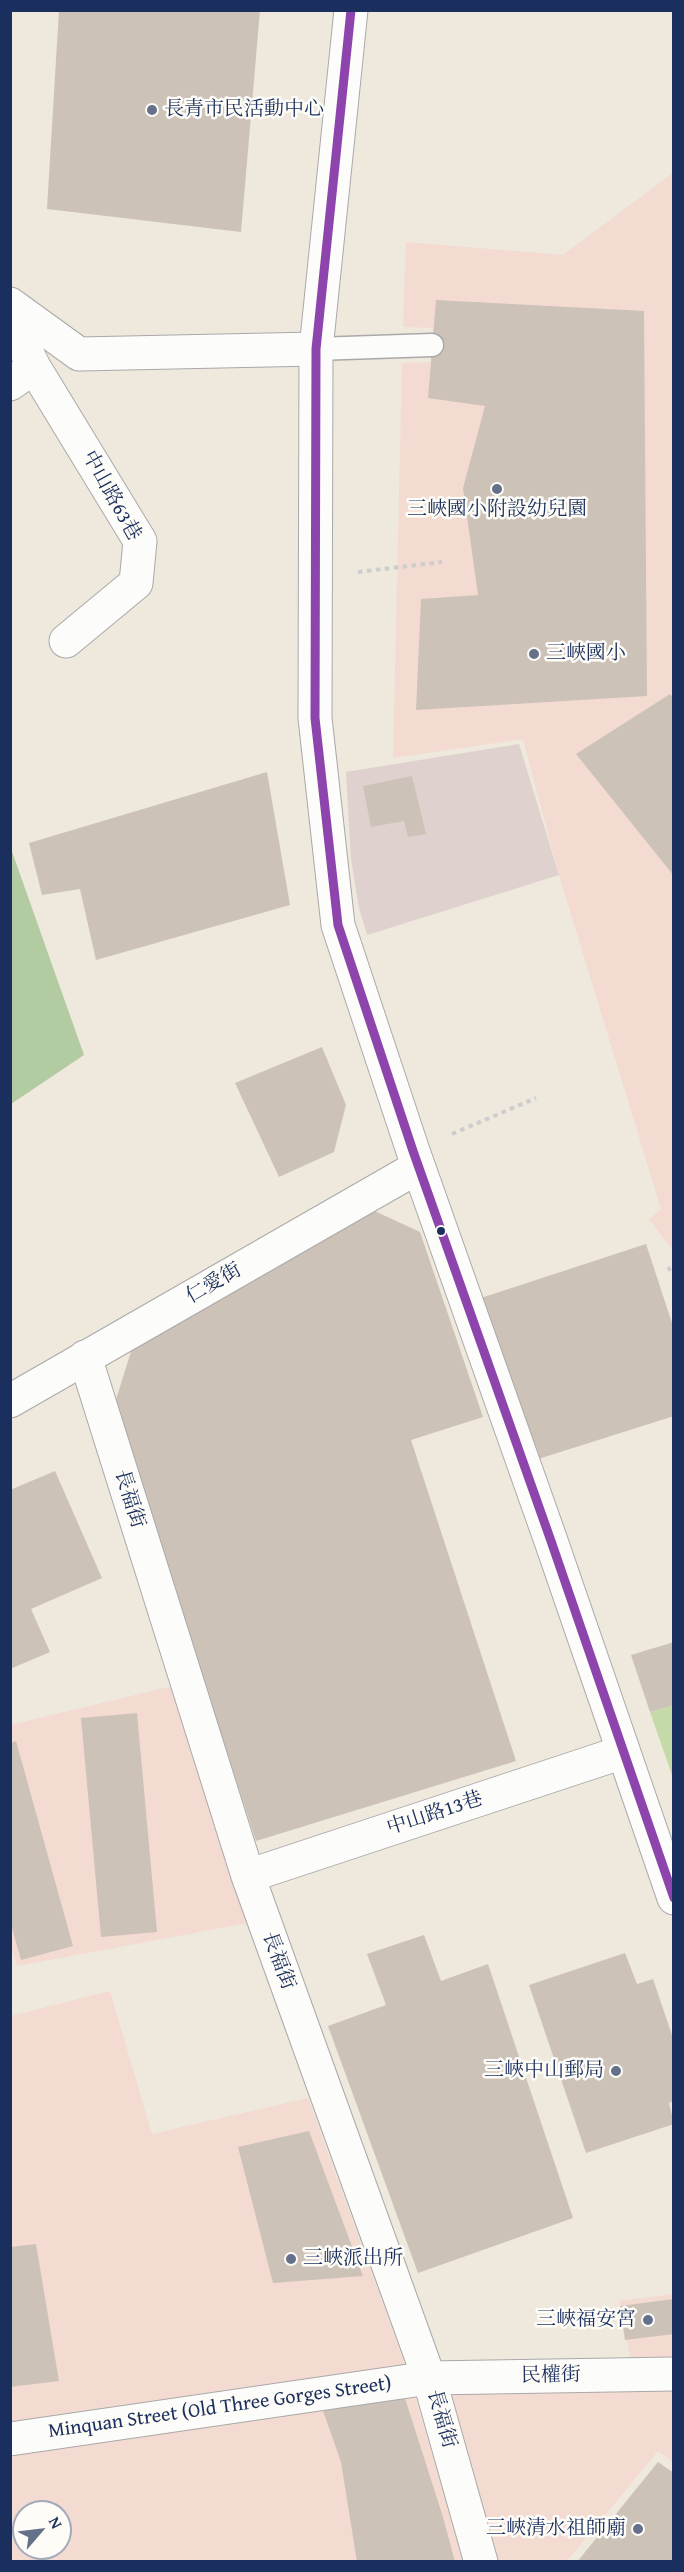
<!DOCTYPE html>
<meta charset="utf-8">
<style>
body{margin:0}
#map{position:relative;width:684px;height:2572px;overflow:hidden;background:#eee8dd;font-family:"Gentium Book Plus",serif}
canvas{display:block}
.frame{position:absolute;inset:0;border:12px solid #1b2f5e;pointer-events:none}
.north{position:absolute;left:12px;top:2500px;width:60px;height:60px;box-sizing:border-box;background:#fdfcf7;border:2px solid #a3aaba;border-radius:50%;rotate:62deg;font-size:16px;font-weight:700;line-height:24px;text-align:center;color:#1b2f5e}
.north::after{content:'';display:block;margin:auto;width:21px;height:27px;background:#65708a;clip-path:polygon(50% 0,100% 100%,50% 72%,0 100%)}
</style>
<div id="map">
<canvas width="684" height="2572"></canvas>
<div class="frame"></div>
<div class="north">N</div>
</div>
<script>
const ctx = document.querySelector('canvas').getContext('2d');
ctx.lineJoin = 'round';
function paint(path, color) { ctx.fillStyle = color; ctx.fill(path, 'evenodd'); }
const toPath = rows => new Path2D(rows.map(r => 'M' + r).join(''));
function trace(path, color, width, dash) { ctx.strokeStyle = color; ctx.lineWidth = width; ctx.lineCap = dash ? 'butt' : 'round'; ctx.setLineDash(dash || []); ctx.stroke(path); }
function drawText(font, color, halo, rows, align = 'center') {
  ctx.font = font + ' "Gentium Book Plus","Noto Serif TC",serif'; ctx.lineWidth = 5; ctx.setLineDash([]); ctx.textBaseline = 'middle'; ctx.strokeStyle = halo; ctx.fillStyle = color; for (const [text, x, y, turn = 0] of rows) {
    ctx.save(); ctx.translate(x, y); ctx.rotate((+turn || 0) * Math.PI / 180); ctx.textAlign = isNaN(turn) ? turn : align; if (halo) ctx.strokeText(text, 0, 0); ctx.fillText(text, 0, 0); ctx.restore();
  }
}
paint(toPath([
 [673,173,673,1251,649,1219,661,1209,559,875,523,739,393,758,402,363,431,362,433,328,403,327,406,242,563,255],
 [177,1685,253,1922,17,1966,10,1945,10,1725],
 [110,1991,152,2134,308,2098,403,2359,465,2561,11,2562,11,2016],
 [24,2512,60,2512,60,2548,24,2548],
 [673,2294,673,2462,658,2451,567,2561,491,2561,439,2390,637,2388,619,2301]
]), '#f3dbd2');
paint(toPath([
 [519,744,559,875,367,935,359,908,351,859,346,772]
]), '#dfd1ce');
paint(toPath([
 [673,1705,673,1778,650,1712]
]), '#c4dba9');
paint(toPath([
 [10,846,84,1055,11,1104,10,1104]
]), '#b2cba0');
paint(toPath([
 [59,10,260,10,241,232,47,209],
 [436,300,644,311,647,696,416,710,421,599,478,595,463,488,485,406,428,398],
 [670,694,674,698,674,876,576,754],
 [267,772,290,905,96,960,80,889,42,895,29,843],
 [412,776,426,834,408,837,404,821,371,827,363,786],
 [322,1047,346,1105,334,1152,279,1177,235,1083],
 [368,1208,420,1232,483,1417,411,1440,516,1761,256,1841,114,1406,133,1345],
 [646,1244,674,1329,674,1416,535,1460,481,1298],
 [55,1471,102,1578,31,1609,50,1652,10,1669,10,1490],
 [674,1642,674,1705,650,1712,631,1655],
 [137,1713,157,1932,101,1937,81,1718],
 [16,1741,73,1946,21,1960,10,1921,10,1743],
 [424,1935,441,1981,488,1964,573,2218,418,2273,328,2026,386,2005,367,1954],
 [625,1953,637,1984,653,1979,674,2041,674,2101,669,2103,674,2124,586,2153,529,1985],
 [309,2131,363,2276,273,2283,238,2147],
 [36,2244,59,2381,10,2387,10,2247],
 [674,2299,674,2334,625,2340,620,2306],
 [403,2392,443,2517,455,2562,357,2562,341,2462,321,2405],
 [658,2462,674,2473,674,2562,577,2562]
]), '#cdc2b8');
const service = toPath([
 [316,349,432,345]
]);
const pedestrian = toPath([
 [10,2439,429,2378]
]);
const minor = toPath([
 [10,304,79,354,316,349],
 [22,314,22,343,34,367,140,541,136,583,66,641],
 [10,384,34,367],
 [85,1357,248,1876,429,2378,481,2562],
 [248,1876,623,1752],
 [429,2378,674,2374]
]);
const tertiary = toPath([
 [351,10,316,349,315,718,338,925,413,1151,551,1541,674,1898],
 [10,1401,418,1167]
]);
trace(service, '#aaa9a9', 25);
trace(pedestrian, '#aaa9a9', 35);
trace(minor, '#aaa9a9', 35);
trace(tertiary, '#aaa9a9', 35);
trace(toPath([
 [358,572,442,562],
 [452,1134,536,1098],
 [668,1267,674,1276]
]), '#cdcdce', 4, [4.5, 4.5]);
trace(service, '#fcfcfa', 22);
trace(pedestrian, '#fcfcfa', 33);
trace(minor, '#fcfcfa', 33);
trace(tertiary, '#fcfcfa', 33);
trace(toPath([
 [351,10,316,349,315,718,338,925,413,1151,551,1541,674,1898]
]), '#8e44ad', 9);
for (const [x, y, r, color] of [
 [152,110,6,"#65708a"],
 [497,489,6,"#65708a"],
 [534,654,6,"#65708a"],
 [441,1231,5,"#1b2f5e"],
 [616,2071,6,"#65708a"],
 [291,2259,6,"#65708a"],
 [648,2320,6,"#65708a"],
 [638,2529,6,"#65708a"]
]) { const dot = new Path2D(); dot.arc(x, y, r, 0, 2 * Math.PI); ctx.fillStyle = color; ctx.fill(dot); trace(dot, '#fdfcf7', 2); }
drawText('20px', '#1b2f5e', '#fdfcf7', [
 ["長青市民活動中心",164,110],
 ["三峽國小附設幼兒園",497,510,"center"],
 ["三峽國小",546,654],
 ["三峽中山郵局",604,2071,"right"],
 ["三峽派出所",303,2259],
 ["三峽福安宮",636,2320,"right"],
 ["三峽清水祖師廟",626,2529,"right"]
], 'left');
drawText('20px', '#1b2f5e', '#fdfcf7', [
 ["中山路63巷",111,496,61],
 ["仁愛街",214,1284,-30],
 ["長福街",129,1499,73],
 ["中山路13巷",435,1814,-18],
 ["長福街",278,1961,70],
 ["民權街",551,2376,-1],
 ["Minquan Street (Old Three Gorges Street)",220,2408,-8],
 ["長福街",441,2419,74]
]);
</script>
